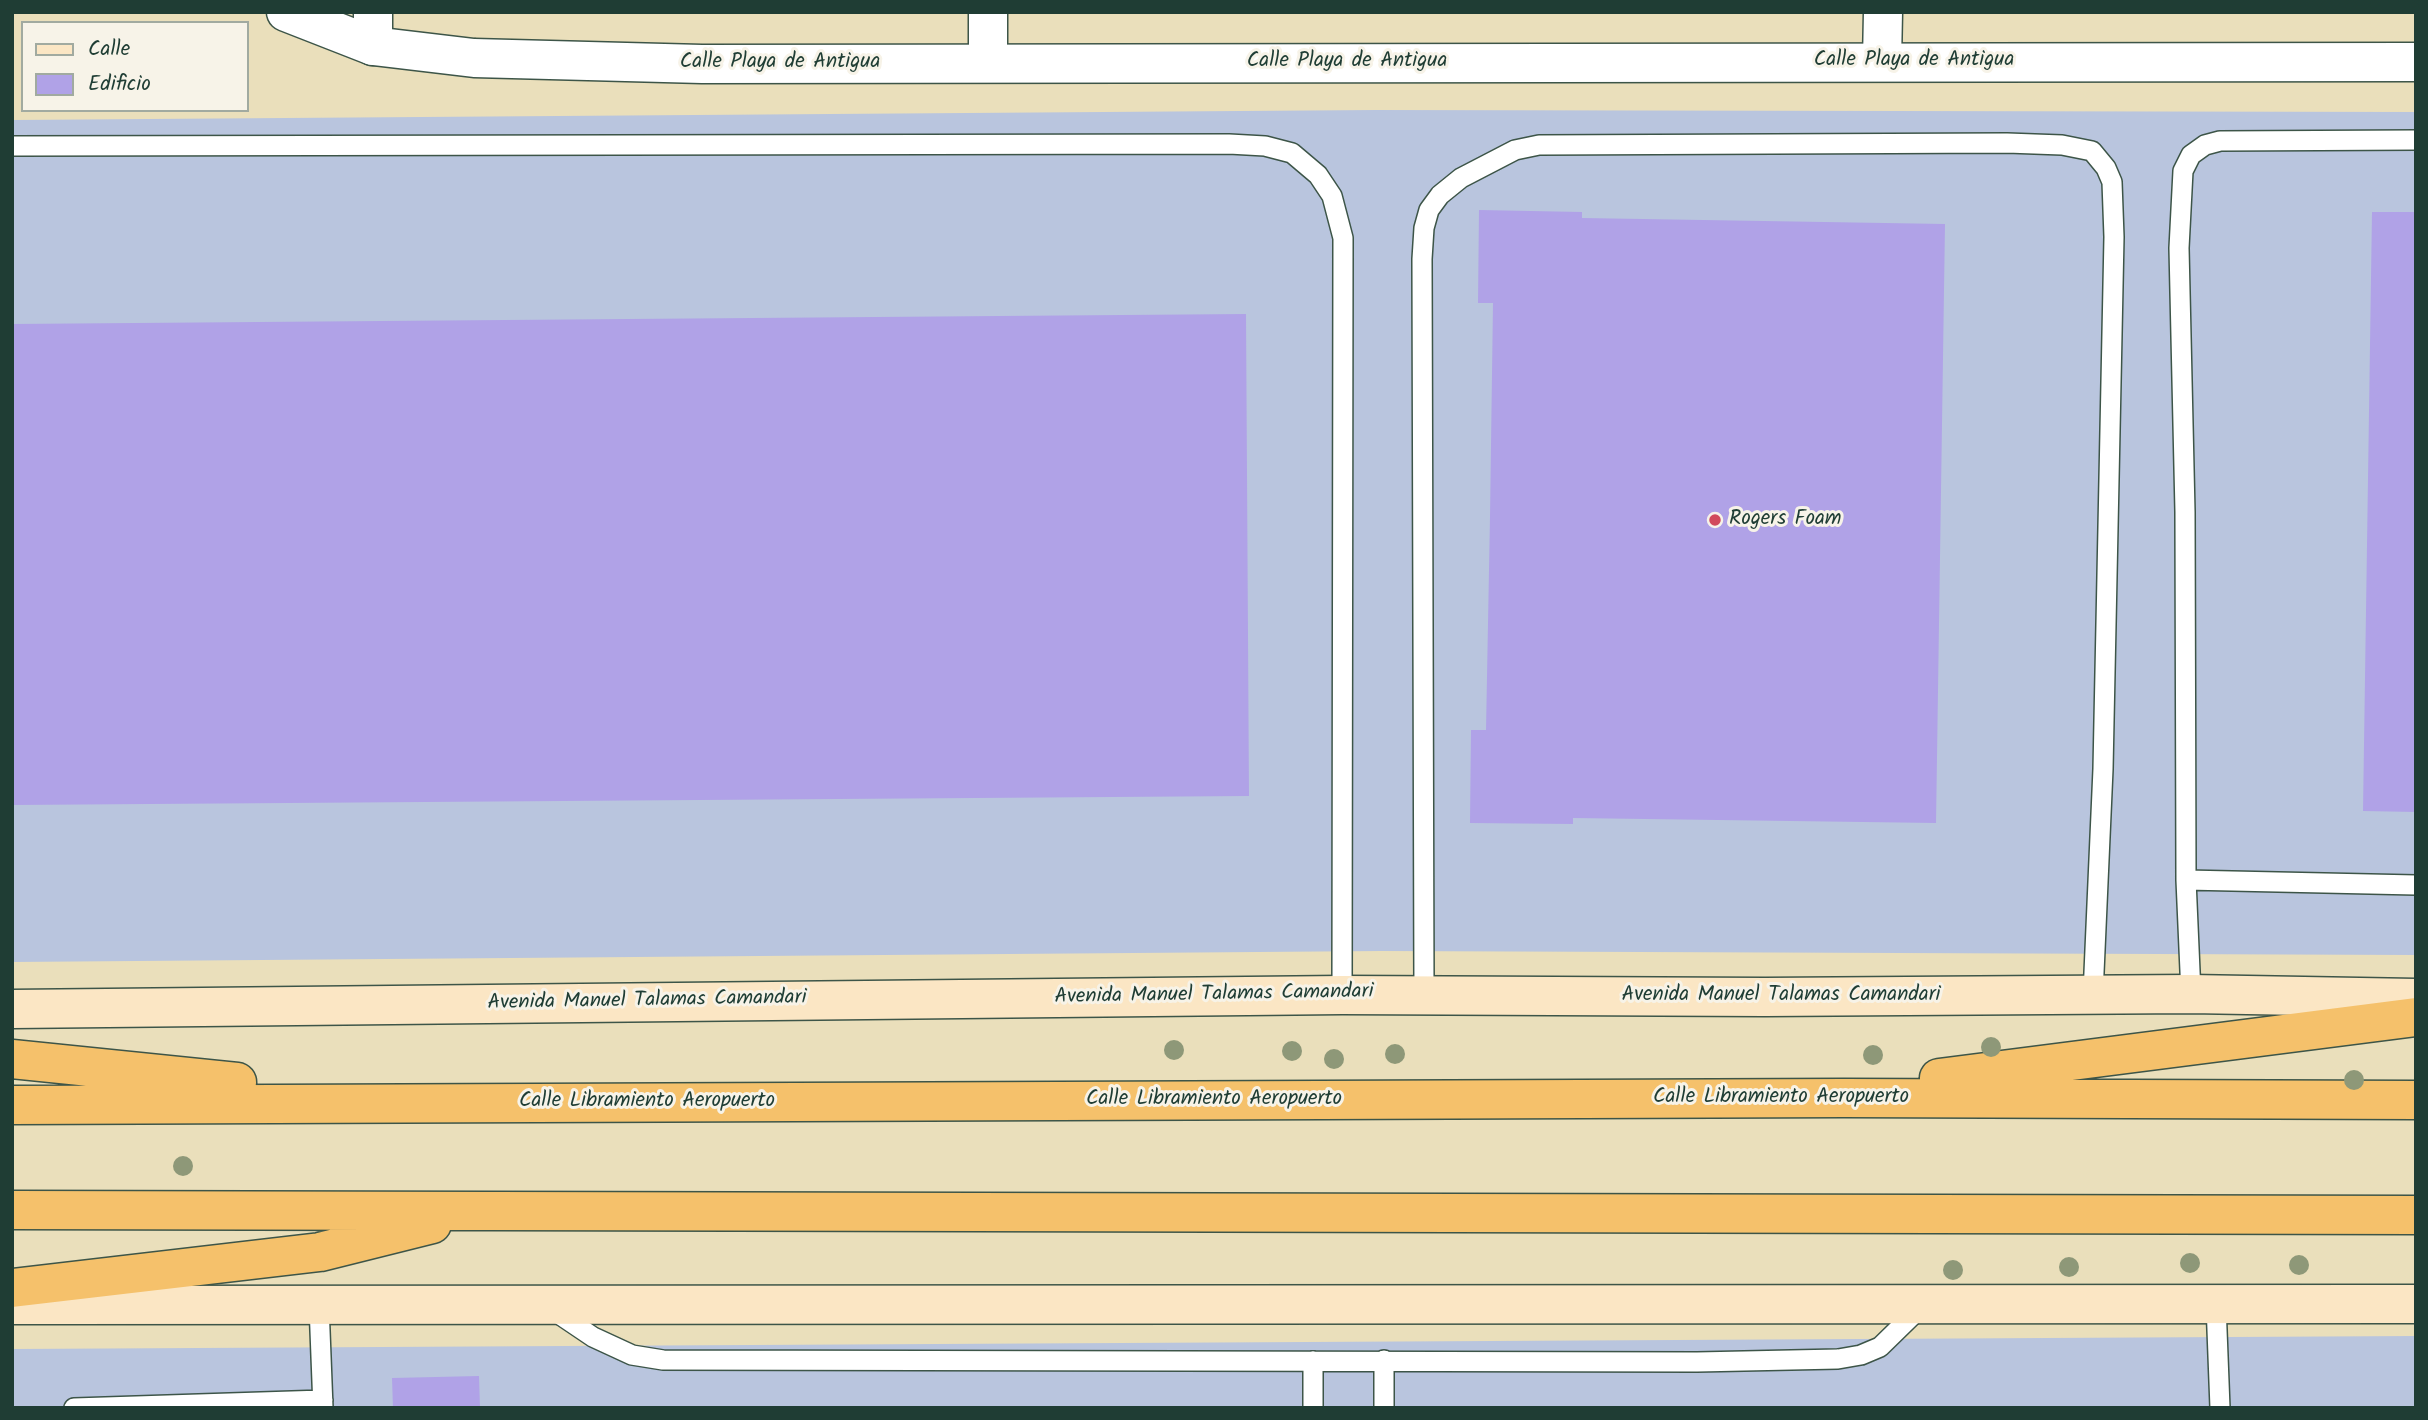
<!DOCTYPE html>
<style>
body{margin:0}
#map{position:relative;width:2428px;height:1420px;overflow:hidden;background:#eadfbb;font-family:Kalam,sans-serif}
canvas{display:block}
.frame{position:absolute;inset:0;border:14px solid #1f3d34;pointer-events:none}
.legend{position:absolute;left:21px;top:21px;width:228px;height:91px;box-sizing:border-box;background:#f7f3e8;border:2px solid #a1aaa0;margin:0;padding:9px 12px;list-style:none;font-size:21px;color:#1f3d34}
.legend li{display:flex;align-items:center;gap:14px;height:35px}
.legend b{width:35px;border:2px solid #a1aaa0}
</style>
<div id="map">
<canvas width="2428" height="1420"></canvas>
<div class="frame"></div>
<ul class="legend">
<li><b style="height:9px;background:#fbe6c4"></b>Calle</li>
<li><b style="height:19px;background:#b0a2e7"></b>Edificio</li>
</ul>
</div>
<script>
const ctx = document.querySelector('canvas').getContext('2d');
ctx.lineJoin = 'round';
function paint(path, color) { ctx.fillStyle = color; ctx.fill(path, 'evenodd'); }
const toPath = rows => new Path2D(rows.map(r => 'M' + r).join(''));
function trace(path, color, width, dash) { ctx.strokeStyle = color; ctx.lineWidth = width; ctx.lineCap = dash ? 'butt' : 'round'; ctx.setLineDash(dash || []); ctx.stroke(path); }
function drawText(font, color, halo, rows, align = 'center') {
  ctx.font = font + ' Kalam,sans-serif'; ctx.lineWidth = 6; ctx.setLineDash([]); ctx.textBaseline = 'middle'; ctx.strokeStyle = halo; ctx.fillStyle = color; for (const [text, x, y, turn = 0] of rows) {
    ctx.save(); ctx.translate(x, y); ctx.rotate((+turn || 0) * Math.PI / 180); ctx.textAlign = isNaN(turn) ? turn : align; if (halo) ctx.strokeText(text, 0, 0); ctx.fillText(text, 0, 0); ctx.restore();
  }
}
paint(toPath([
 [1376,110,2416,112,2416,955,1382,951,12,962,12,120],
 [2416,1336,2416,1408,12,1408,12,1349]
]), '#b9c5de');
paint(toPath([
 [1479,210,1582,212,1582,218,1945,224,1936,823,1573,818,1573,824,1470,823,1471,730,1486,730,1490,517,1493,303,1478,303],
 [2372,212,2416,212,2416,812,2363,811],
 [1246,314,1249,796,12,805,12,324],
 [479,1376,480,1408,393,1408,392,1378]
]), '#b0a2e7');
const service = toPath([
 [12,146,1229,144,1265,146,1292,153,1318,175,1332,196,1343,238,1342,995],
 [2186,880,2416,885],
 [1424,994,1422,259,1424,228,1429,210,1440,195,1461,178,1515,150,1539,145,2007,143,2062,145,2092,151,2106,168,2112,182,2114,237,2103,769,2093,995],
 [2191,994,2186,880,2185,512,2179,248,2183,171,2191,155,2205,145,2220,141,2416,140],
 [2216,1304,2220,1408],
 [319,1305,323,1408],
 [550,1308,593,1337,632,1355,663,1360,1697,1362,1838,1359,1861,1355,1880,1347,1922,1306],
 [1384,1360,1384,1408],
 [1313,1361,1313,1408],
 [74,1408,323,1400]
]);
const minor = toPath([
 [373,12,373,46],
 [988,12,988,63],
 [1882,61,1883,12]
]);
const tertiary = toPath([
 [286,12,373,46,474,58,702,64,2416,62]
]);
const secondary = toPath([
 [12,1009,1342,995,1765,997,2191,994,2416,998],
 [12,1305,2416,1304]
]);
const trunk = toPath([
 [12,1059,237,1082],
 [1939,1078,2416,1017],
 [12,1105,1844,1098,2416,1100],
 [12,1210,2416,1215],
 [12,1288,320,1252,432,1224]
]);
trace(service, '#3d5548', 22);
trace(minor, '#3d5548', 41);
trace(tertiary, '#3d5548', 41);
trace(secondary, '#3d5548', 41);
trace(trunk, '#3d5548', 41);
trace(service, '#fff', 19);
trace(minor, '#fff', 38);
trace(tertiary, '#fff', 38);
trace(secondary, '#fbe6c4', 38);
trace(trunk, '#f5c16b', 38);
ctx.fillStyle = '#8e9878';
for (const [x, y] of [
 [1991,1047],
 [1174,1050],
 [1292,1051],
 [1395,1054],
 [1873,1055],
 [1334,1059],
 [2354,1080],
 [183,1166],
 [2190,1263],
 [2299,1265],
 [2069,1267],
 [1953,1270]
]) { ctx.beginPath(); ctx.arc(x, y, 10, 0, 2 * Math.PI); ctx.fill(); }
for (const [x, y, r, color] of [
 [1715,520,7,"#d1495b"]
]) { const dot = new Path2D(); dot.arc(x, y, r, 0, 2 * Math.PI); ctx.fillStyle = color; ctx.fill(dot); trace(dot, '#f7f3e8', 2.5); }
drawText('21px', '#1f3d34', '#f7f3e8', [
 ["Calle Playa de Antigua",1914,61],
 ["Calle Playa de Antigua",1347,62],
 ["Calle Playa de Antigua",780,63],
 ["Avenida Manuel Talamas Camandari",1214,996,-1],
 ["Avenida Manuel Talamas Camandari",1781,996],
 ["Avenida Manuel Talamas Camandari",647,1002,-1],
 ["Calle Libramiento Aeropuerto",1781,1098],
 ["Calle Libramiento Aeropuerto",1214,1100],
 ["Calle Libramiento Aeropuerto",647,1102]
]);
drawText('21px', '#1f3d34', '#f7f3e8', [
 ["Rogers Foam",1729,520]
], 'left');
</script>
